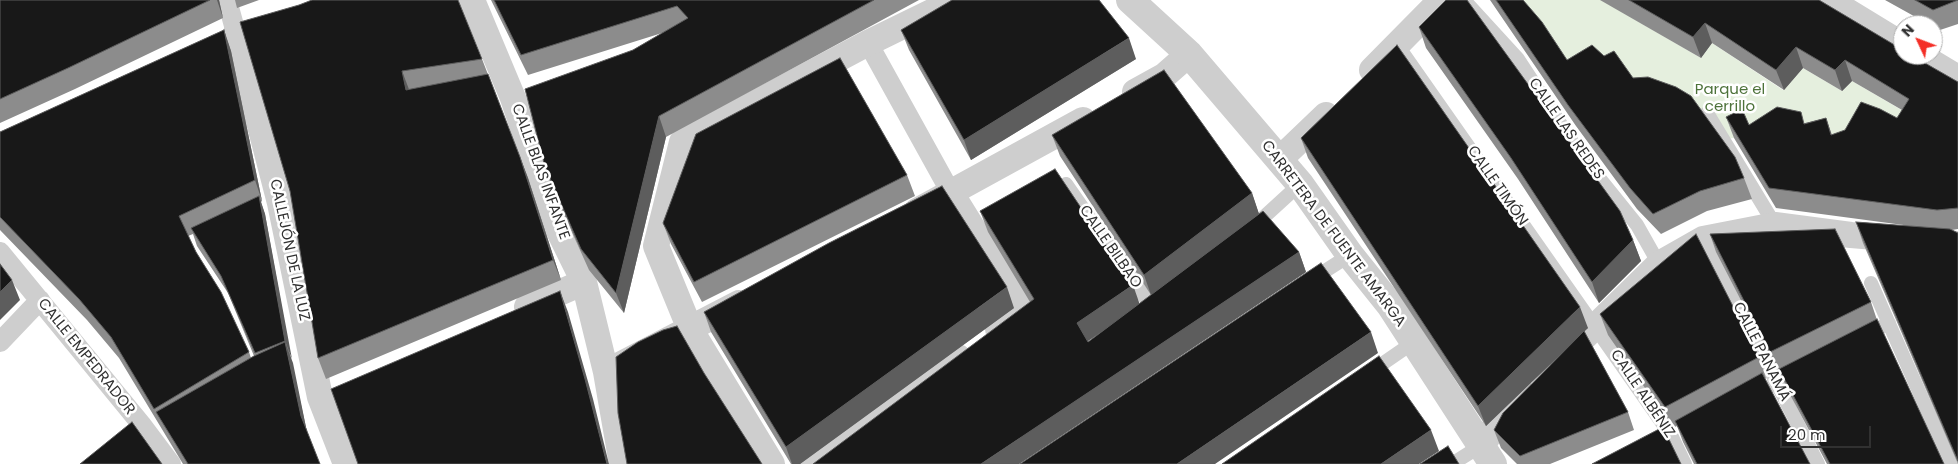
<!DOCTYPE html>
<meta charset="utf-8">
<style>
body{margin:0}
#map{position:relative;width:1958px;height:464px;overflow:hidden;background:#fff;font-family:Poppins,sans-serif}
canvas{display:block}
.north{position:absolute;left:1893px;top:15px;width:50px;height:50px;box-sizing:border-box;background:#fff;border:1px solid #adadad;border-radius:50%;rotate:313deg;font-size:14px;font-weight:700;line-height:20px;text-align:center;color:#313131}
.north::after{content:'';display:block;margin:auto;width:18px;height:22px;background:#f42f27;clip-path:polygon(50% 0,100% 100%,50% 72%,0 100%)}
.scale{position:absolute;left:1780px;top:426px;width:91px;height:22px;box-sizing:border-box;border:2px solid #313131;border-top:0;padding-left:6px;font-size:15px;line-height:18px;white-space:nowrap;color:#313131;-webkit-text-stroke:4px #fff;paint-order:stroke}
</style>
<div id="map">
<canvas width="1958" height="464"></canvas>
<div class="north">N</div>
<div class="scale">20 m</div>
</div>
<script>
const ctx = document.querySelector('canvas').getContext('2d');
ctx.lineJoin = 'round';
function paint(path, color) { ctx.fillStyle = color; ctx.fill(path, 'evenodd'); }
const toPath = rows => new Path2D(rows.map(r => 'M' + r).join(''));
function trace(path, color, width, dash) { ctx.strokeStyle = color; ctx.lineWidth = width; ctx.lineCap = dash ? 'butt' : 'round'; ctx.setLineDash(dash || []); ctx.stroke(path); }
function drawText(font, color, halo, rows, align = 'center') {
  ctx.font = font + ' Poppins,sans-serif'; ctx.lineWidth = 5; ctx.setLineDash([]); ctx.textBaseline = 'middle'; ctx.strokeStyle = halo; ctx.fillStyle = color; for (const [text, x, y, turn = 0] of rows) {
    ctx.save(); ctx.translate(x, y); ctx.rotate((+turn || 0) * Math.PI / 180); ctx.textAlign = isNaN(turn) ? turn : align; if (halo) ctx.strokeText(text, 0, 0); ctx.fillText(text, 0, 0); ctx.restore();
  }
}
paint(toPath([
 [1517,0,1601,0,1701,58,1712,43,1783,90,1803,68,1842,91,1852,81,1917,119,1853,150,1734,138,1715,140,1575,80]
]), '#e5efde');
trace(toPath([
 [1464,0,1518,59,1583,158,1637,225,1659,264],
 [1398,46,1672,437,1685,464],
 [1707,113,1775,225],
 [1066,184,1153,309],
 [1253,227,1300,184],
 [1703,239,1818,464],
 [1311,280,1350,255],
 [1871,283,1951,464],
 [1865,336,1889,323],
 [1369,373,1414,342],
 [1752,396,1800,371],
 [1452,464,1482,445]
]), '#cecece', 14);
trace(toPath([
 [227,0,236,33],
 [868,43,951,193],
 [0,252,141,424,171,464],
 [0,342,40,300]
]), '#cecece', 20);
trace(toPath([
 [472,0,513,98,556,225,584,282,606,372,622,464],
 [1829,0,1903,45],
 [236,33,280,203,320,397,346,464],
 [1920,55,1958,78],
 [1372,70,1441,0],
 [1135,92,1164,76,1189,54],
 [1280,159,1326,115],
 [951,193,1024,311,998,329],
 [917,211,1083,120],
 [527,307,584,282],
 [1562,359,1659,264,1703,239,1775,225,1851,235,1958,244],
 [606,372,739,303],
 [1482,445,1501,418,1525,395],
 [772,464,690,329,656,246,682,142,868,43,956,0],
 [805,464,958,357]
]), '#cecece', 26);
trace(toPath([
 [1130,0,1189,54,1300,184,1350,255,1390,305,1493,464]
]), '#cecece', 28);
paint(toPath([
 [0,0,219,0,223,18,75,89,0,123],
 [235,0,259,0,237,8],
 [491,0,919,0,666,137,624,313,589,270,552,188,545,167,633,50,662,33,528,75],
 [1490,0,1523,0,1567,60,1604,56,1633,78,1744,178,1752,199,1707,211,1661,234,1637,209,1576,126],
 [1600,0,1819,0,1942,74,1958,82,1958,229,1952,230,1958,233,1958,464,1863,243,1856,222,1911,226,1776,208,1734,138,1726,117,1749,125,1805,123,1826,118,1832,135,1897,118,1902,110,1852,81,1842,91,1803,68,1784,90,1712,43,1701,58],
 [1885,0,1958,0,1958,24,1940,30,1933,26,1933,25,1930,25],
 [299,5,482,59,528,178,561,280,326,379,318,358],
 [1419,27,1633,240,1641,261,1599,303,1518,179,1426,48],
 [224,30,231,51,262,201,261,202,265,214,291,359,307,432,320,464,183,464,119,358,87,320,0,230,0,132],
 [193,234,197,246,228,293,254,356,251,358,249,352,196,252,188,236],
 [901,30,1136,59,971,160,909,50],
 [1052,135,1252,193,1259,214,1299,252,1306,272,1019,464,1030,302,988,232,980,211,1140,304,1151,295,1060,156],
 [1104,331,1088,342,1088,341],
 [1301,138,1588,328,1584,331,1628,412,1634,430,1550,464,1517,464,1501,448,1494,430,1580,336,1486,426,1308,158],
 [907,175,915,196,702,302,671,244,663,223],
 [1710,234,1871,302,1877,320,1944,464,1827,464,1787,389,1779,369,1782,367,1777,370,1716,252],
 [1014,308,800,464,791,464,711,332,704,312],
 [1600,314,1759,357,1766,378,1765,379,1810,464,1694,464,1683,442,1677,426,1673,428,1608,335]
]), '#8c8c8c');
paint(toPath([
 [217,0,219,0,223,18],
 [1705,23,1712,43,1701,58,1693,37],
 [224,30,231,51,262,201,255,180],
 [1129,38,1136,59,971,160,964,140],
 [1796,47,1803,68,1784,90,1776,70],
 [1845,60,1852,81,1842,91,1835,70],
 [402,71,410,92,406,90],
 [659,116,666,137,624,313,616,293],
 [520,157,528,178,561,280,553,260],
 [1252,193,1259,214,1151,295,1144,275],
 [259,196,265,214,292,359,285,341],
 [1633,240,1641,261,1599,303,1592,282],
 [1299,252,1306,272,1019,464,981,464],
 [12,280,20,300,0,320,0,292],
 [1133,285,1140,305,1085,343,1077,323],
 [1007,287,1014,308,800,464,792,464,786,447],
 [560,291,568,312,593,399,609,464,607,464],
 [1580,307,1588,328,1486,426,1478,406],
 [1371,332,1378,353,1215,464,1177,464],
 [285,342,293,363,308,437,301,416],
 [1431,430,1439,451,1419,464,1381,464]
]), '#5d5d5d');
const building = toPath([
 [0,0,210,0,68,68,0,99,0,0],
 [312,0,458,0,482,59,402,71,406,90,488,74,520,157,553,260,318,358,290,191,240,22,299,5,312,0],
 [494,0,874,0,659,116,616,293,581,249,545,167,525,89,633,50,688,18,677,6,521,55,494,0],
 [952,0,1099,0,1129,38,964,140,901,30,952,0],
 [1446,0,1467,0,1620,211,1633,240,1592,282,1511,158,1419,27,1446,0],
 [1496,0,1523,0,1542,22,1567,60,1592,45,1604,56,1614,51,1633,78,1648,77,1676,87,1691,96,1735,157,1744,178,1700,191,1653,214,1630,188,1568,105,1496,0],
 [1629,0,1819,0,1903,50,1903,55,1911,55,1958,82,1958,208,1937,210,1769,188,1726,117,1742,109,1749,125,1777,107,1801,112,1804,124,1826,118,1831,135,1845,130,1861,102,1880,109,1897,118,1909,99,1845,60,1835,70,1796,47,1776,70,1705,23,1693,37,1629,0],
 [1915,0,1958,0,1933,10,1915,0],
 [224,30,255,180,179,216,196,252,221,292,249,352,154,409,111,337,79,299,0,217,0,132,224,30],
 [1397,45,1580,307,1478,406,1301,138,1397,45],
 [840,58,907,175,694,282,663,223,696,134,840,58],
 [1164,70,1252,193,1144,275,1052,135,1164,70],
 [1055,169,1133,285,1077,323,1088,342,1263,211,1299,252,981,464,813,464,1034,299,980,211,1055,169],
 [942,186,1007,287,786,447,704,312,829,243,942,186],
 [259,196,285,341,255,353,221,276,191,228,259,196],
 [1856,222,1950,229,1958,233,1958,461,1856,222],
 [1835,229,1871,302,1770,352,1710,234,1835,229],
 [1696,234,1759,357,1665,407,1600,314,1696,234],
 [1321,263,1371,332,1177,464,1020,464,1321,263],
 [0,264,12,280,0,292,0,264],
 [560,291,585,379,607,464,358,464,331,389,560,291],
 [1877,319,1944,464,1830,464,1779,369,1877,319],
 [677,326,704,373,762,464,627,464,618,413,616,357,638,342,663,330,677,326],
 [1584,331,1628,412,1520,456,1494,430,1503,413,1584,331],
 [285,342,301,416,320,464,188,464,156,412,254,356,285,342],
 [1379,356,1431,430,1381,464,1222,464,1379,356],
 [1762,373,1810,464,1697,464,1675,421,1762,373],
 [132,422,162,464,80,464,132,422],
 [1663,427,1681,464,1592,464,1663,427],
 [1448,446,1459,464,1420,464,1448,446]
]);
paint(building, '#181818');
trace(building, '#5d5d5d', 1);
drawText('15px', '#4d723a', '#fff', [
 ["Parque el",1730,90],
 ["cerrillo",1730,107]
]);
drawText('15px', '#313131', '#fff', [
 ["CALLE LAS REDES",1566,129,55],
 ["CALLE BLAS INFANTE",540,172,70],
 ["CALLE TIMÓN",1497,186,55],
 ["CARRETERA DE FUENTE AMARGA",1333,234,53],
 ["CALLE BILBAO",1110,247,55],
 ["CALLEJÓN DE LA LUZ",289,250,78],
 ["CALLE PANAMÁ",1761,352,63],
 ["CALLE EMPEDRADOR",86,357,51],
 ["CALLE ALBÉNIZ",1642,394,56]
]);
</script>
